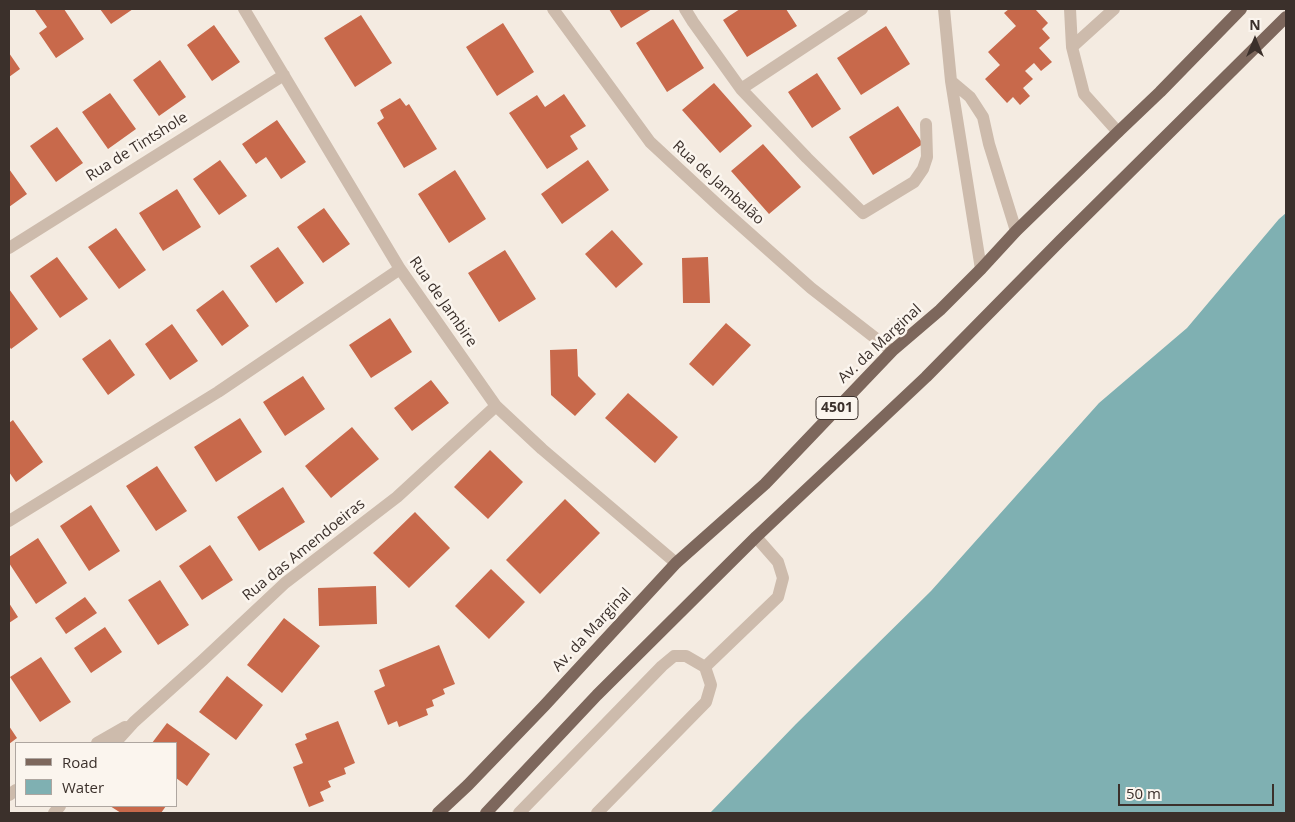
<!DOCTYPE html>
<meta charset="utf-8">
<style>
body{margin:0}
#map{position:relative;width:1295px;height:822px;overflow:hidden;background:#f4ebe1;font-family:"Open Sans",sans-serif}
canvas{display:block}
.frame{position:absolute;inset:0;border:10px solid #3b302b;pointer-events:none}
.legend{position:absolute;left:15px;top:742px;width:162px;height:65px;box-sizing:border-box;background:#fbf5ee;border:1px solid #aea6a0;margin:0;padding:6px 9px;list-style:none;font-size:15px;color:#3b302b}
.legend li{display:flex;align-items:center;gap:10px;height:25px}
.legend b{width:25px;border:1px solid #aea6a0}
.north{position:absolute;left:1230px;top:15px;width:50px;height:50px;-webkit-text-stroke:4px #fbf5ee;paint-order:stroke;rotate:0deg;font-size:14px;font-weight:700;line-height:20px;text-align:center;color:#3b302b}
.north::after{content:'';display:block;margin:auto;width:18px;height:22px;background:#3b302b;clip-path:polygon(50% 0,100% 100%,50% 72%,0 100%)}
.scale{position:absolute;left:1118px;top:784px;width:156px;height:22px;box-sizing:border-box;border:2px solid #3b302b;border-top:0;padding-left:6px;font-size:15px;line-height:18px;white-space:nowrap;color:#3b302b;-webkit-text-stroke:4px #fbf5ee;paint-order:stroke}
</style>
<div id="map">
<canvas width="1295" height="822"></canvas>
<div class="frame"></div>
<ul class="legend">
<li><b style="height:6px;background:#7d675c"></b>Road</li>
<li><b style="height:14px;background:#7fb0b2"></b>Water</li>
</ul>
<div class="north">N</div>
<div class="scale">50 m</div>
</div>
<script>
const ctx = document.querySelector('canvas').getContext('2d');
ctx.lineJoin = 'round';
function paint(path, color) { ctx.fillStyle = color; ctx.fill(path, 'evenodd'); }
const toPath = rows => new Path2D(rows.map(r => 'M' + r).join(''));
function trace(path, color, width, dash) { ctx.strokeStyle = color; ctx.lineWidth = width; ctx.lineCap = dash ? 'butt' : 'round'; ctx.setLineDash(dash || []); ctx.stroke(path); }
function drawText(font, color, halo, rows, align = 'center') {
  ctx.font = font + ' "Open Sans",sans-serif'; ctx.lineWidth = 5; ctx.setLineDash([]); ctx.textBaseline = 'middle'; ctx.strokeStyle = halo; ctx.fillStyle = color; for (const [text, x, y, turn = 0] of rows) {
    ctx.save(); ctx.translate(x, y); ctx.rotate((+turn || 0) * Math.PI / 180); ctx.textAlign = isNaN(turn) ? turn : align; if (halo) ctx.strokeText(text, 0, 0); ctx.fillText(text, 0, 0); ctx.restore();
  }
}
paint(toPath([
 [1286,213,1286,813,710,813,796,724,931,591,1099,403,1187,328,1279,219]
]), '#7fb0b2');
paint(toPath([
 [37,9,64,9,84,39,56,58,39,33,47,27,35,10],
 [100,9,133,9,111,24],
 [609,9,652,9,621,28],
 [740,9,786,9,797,26,747,57,723,20],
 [1009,9,1035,9,1048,23,1042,29,1050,38,1039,48,1052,62,1041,71,1034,63,1025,71,1033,79,1023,88,1030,96,1020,105,1013,97,1007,103,985,79,1000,65,988,52,1016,26,1004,13],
 [361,15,392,63,355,87,324,38],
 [673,19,704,68,667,92,636,43],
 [503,23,534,72,497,96,466,47],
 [214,25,240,62,212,81,187,45],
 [886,26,910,64,861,95,837,58],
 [9,53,20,69,9,77],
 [160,60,186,97,159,116,133,80],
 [817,73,841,109,812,128,788,92],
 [714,83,752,126,720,153,682,110],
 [110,93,136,129,108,149,82,112],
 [564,94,586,126,570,136,578,149,547,169,509,113,537,95,545,107],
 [400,98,406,106,409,104,437,149,404,168,377,123,384,118,380,110],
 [898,106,923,144,873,175,849,137],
 [277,120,306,162,281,179,266,157,256,164,242,144],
 [57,127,83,163,56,182,30,146],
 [763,144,801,187,769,214,731,171],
 [220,160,247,196,219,215,193,179],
 [588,160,609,190,562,224,541,194],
 [9,169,27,194,9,207],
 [455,170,486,219,449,243,418,194],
 [177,189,201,227,163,251,139,213],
 [324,208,350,244,323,263,297,227],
 [116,228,146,270,119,289,88,247],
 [612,230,643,264,616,288,585,254],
 [278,247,304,283,276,303,250,266],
 [505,250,536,299,499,322,468,273],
 [57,257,88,299,60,318,30,276],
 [708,257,710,303,683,303,682,258],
 [9,289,38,329,11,349,9,346],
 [223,290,249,326,222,346,196,310],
 [390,318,412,352,371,378,349,345],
 [726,323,751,345,713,386,689,364],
 [172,324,198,361,170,380,145,344],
 [110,339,135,375,108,395,82,359],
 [577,349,578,376,596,394,575,416,551,395,550,350],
 [303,376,325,409,285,436,263,402],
 [431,380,449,403,412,431,394,408],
 [628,393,678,437,655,463,605,418],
 [240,418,262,452,216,482,194,447],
 [13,420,43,462,16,482,9,472,9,423],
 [352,427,379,459,331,498,305,466],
 [490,450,523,482,488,519,454,487],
 [157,466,187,511,156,531,126,486],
 [283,487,305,522,259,551,237,517],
 [565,499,600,533,540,594,506,560],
 [91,505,120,551,89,571,60,526],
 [415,512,450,548,409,588,373,553],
 [38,538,67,583,36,604,9,563,9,557],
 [210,545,233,580,202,600,179,566],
 [491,569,525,602,489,639,455,606],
 [160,580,189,625,158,645,128,600],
 [376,586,377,624,319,626,318,588],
 [85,597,97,613,66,634,55,618],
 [9,603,18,617,9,623],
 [284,618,320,646,282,693,247,665],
 [105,627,122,652,91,673,74,648],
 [439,645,455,684,443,689,445,694,432,700,434,706,426,709,428,715,399,727,397,721,388,725,374,691,385,686,379,670],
 [41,657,71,702,40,722,10,677],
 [227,676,263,705,236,740,199,712],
 [338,721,355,763,344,768,346,774,328,781,331,787,320,792,324,801,309,807,293,767,303,763,295,744,307,739,305,734],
 [167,723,210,754,187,786,176,778,176,743,152,743],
 [9,726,17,738,9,744],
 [110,806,166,806,161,813,121,813]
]), '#c8694b');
trace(toPath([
 [685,9,693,22,741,89,807,158,863,213,914,182,923,169,927,157,926,124],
 [944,9,951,81,981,269],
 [1070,9,1072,47],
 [1114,9,1072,47,1084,94,1118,132],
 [951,81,970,97,983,117,989,144,1016,231],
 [741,89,862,9],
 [519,813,662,666,674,656,686,656,705,667],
 [597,813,706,702,711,685,705,667,778,597,783,578,778,562,756,537]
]), '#cdbbac', 12);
trace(toPath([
 [244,9,400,269,496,406,542,449,676,563],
 [553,9,650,142,720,207,811,288,892,351],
 [9,248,284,75],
 [9,521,218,392,400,269],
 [97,743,125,727],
 [115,743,134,722,203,660,285,583,397,497,496,406],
 [9,795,16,790],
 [54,813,60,806]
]), '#cdbbac', 12);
trace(toPath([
 [438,813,468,785,545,705,676,563,765,484,892,351,940,310,981,269,1016,231,1118,132,1160,92,1241,9],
 [486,813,597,695,756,537,926,377,1060,241,1286,17]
]), '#7d675c', 12);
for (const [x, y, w] of [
 [837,408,42]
]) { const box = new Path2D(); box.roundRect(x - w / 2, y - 11.5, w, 23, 4); ctx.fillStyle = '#fbf5ee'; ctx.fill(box); trace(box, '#3b302b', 1); }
drawText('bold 14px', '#3b302b', null, [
 ["4501",837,408]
]);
drawText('15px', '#3b302b', '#fbf5ee', [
 ["Rua de Tintshole",137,147,-32],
 ["Rua de Jambalão",718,183,42],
 ["Rua de Jambire",443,302,55],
 ["Av. da Marginal",880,344,-43],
 ["Rua das Amendoeiras",304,550,-39],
 ["Av. da Marginal",592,630,-47]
]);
</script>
